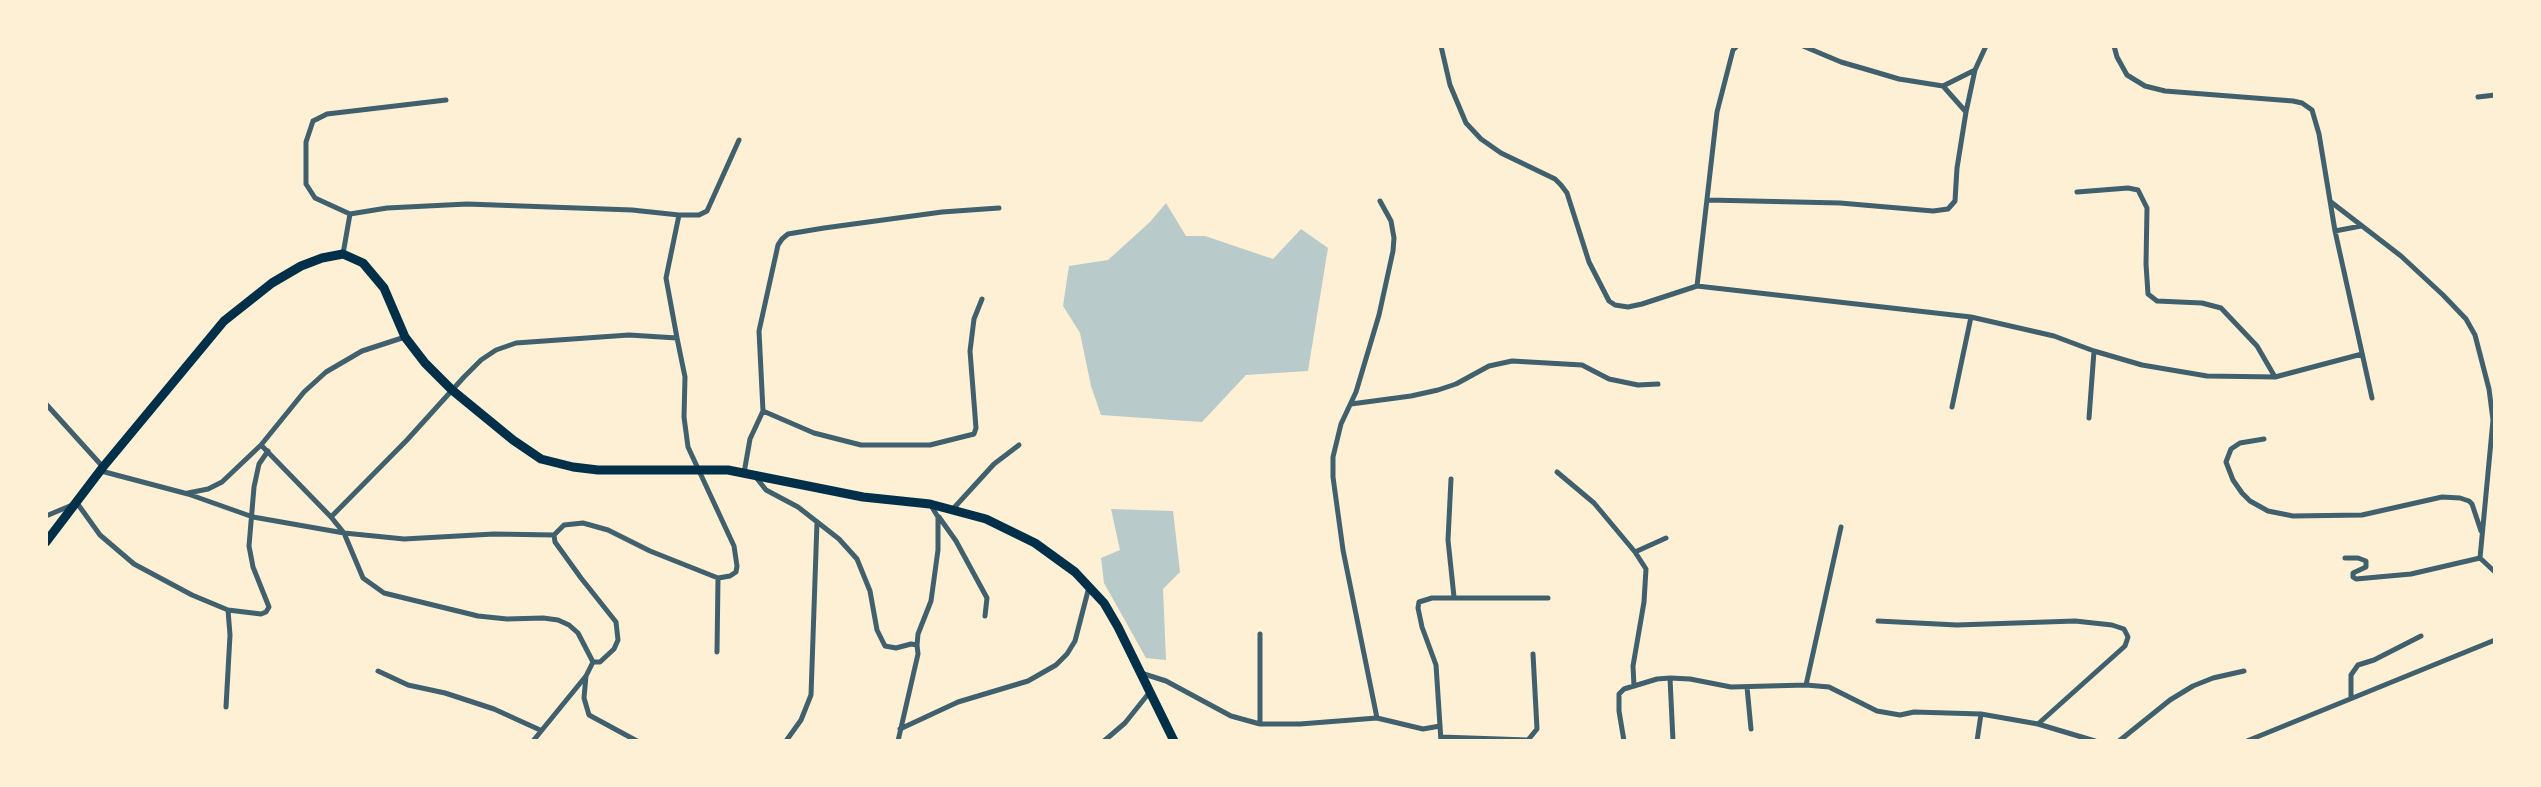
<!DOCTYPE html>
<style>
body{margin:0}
#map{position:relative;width:2541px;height:787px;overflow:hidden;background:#fdf0d5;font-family:Helvetica,sans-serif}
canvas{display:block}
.frame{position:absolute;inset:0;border:48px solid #fdf0d5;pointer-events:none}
</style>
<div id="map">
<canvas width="2541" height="787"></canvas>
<div class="frame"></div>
</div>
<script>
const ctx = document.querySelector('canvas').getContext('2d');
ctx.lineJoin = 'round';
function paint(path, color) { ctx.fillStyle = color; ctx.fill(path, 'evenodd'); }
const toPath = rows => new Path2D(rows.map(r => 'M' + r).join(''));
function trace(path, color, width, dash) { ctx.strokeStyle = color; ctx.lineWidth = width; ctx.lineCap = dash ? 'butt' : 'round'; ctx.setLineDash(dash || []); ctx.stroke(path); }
paint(toPath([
 [1166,203,1186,236,1205,236,1273,259,1301,229,1328,248,1308,371,1246,375,1202,422,1101,415,1091,386,1080,333,1063,306,1069,266,1108,260,1150,222],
 [1111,509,1173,511,1180,572,1163,589,1166,660,1146,658,1104,583,1101,558,1120,550]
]), '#b9caca');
trace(toPath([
 [1441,46,1450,85,1466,123,1481,139,1501,153,1555,179,1561,185,1567,193,1589,262,1609,301,1615,305,1628,307,1642,304,1697,286,1971,317,2054,336,2094,351,2142,365,2207,376,2275,377,2362,354],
 [1803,46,1841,62,1872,71,1899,79,1943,86,1975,70],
 [2114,46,2117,57,2127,75,2145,86,2165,91,2293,101,2302,103,2312,110,2319,134,2335,231,2372,398],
 [1943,86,1966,112],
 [2478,97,2495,95],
 [2077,192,2128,188,2138,190,2147,208,2146,264,2148,294,2157,301,2202,303,2221,308,2257,346,2275,377],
 [1708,200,1840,203,1933,211,1948,209,1955,201,1957,168,1966,112,1975,70,1986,46],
 [2331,202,2401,256,2443,295,2466,319,2475,335,2489,389,2493,420,2480,558,2495,572],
 [350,214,315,198,306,184,306,142,313,121,327,114,446,100],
 [679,215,699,215,707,211,739,140],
 [2335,231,2361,226],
 [343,254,350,214,387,208,467,204,632,210,679,215,666,278,677,338],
 [1697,286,1717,112,1733,50,1737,46],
 [46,404,103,467],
 [1351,404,1411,396,1438,390,1456,384,1489,366,1512,361,1582,365,1609,379,1638,385,1658,384],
 [1952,407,1971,317],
 [763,411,814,433,861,445,930,445,974,434,976,428,970,351,974,319,982,299],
 [2089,418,2094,351],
 [2264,439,2240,443,2231,449,2226,462,2233,480,2242,493,2250,501,2268,511,2293,516,2362,515,2442,497,2460,498,2469,501,2472,504,2481,531],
 [101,471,188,494,253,517,344,533,404,539,494,534,554,535,564,525,583,523,608,530,650,551,718,578,730,576,736,572,737,566,734,546,688,447,684,417,685,377,677,338,629,335,516,343,496,350,481,360,464,377,407,440,331,517,261,445],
 [1557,472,1594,503,1635,552,1646,569,1644,602,1633,666,1634,686],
 [744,473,750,439,763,411,759,331,778,245,782,239,788,234,824,228,942,212,999,208],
 [755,476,766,490,798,507,839,539,857,559,870,591,877,630,885,646,896,648,911,644,917,645,918,654,898,741],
 [1451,479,1448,540,1454,597],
 [188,493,208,489,222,482,261,445,304,392,326,372,362,351,405,337],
 [952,510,994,464,1019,445],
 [46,516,77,503,100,535,134,564,192,595,228,610,230,635,226,707],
 [331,517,344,533,363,578,384,593,478,616,507,619,543,618,558,620,569,625,578,633,593,662,586,676,584,698,589,715,637,741],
 [939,517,956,541,987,598,985,616],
 [554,535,555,542,581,578,616,622,618,640,614,649,600,662,593,662],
 [1635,552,1666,538],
 [2345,558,2358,558,2366,561,2366,567,2353,573,2353,577,2356,579,2411,574,2480,558],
 [228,610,261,614,266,612,269,607,253,567,249,546,254,487,259,464,268,451],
 [1878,621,1957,625,2075,621,2112,625,2124,629,2128,637,2125,646,2038,724],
 [917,645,918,634,931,601,938,550,938,517,930,504],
 [717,652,718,578],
 [378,671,408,685,445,693,494,709,540,730],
 [1141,673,1166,681,1231,716,1260,724,1300,724,1377,718,1423,729,1440,726],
 [1670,678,1673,741],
 [1806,685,1841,527],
 [1747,687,1751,729],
 [2351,698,2351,675,2358,665,2374,660,2421,636],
 [1377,718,1343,550,1333,477,1333,457,1341,424,1356,392,1379,315,1393,251,1394,238,1391,221,1380,201],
 [1260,724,1260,634],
 [900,729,958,702,1028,681,1056,665,1067,654,1075,641,1089,587],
 [1441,737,1528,740,1537,729,1533,654],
 [533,741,586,676],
 [786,741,801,720,811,695,817,522],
 [1104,741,1125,723,1149,693],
 [1441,741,1436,665,1422,627,1418,608,1419,602,1432,598,1548,598],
 [1624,741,1619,711,1619,694,1624,689,1657,679,1670,678,1690,679,1731,687,1806,685,1829,687,1877,711,1900,715,1914,712,1981,714,2038,724,2095,741],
 [1977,741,1981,714],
 [2119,741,2170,700,2193,686,2213,678,2244,671],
 [2247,741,2495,640]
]), '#3f606c', 5);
trace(toPath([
 [46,542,103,467,224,321,272,283,301,266,322,258,343,254,363,263,384,288,405,337,425,363,452,390,513,440,541,459,573,467,598,470,728,470,863,497,930,504,986,519,1035,543,1075,572,1104,603,1118,627,1174,741]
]), '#003049', 9);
</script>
